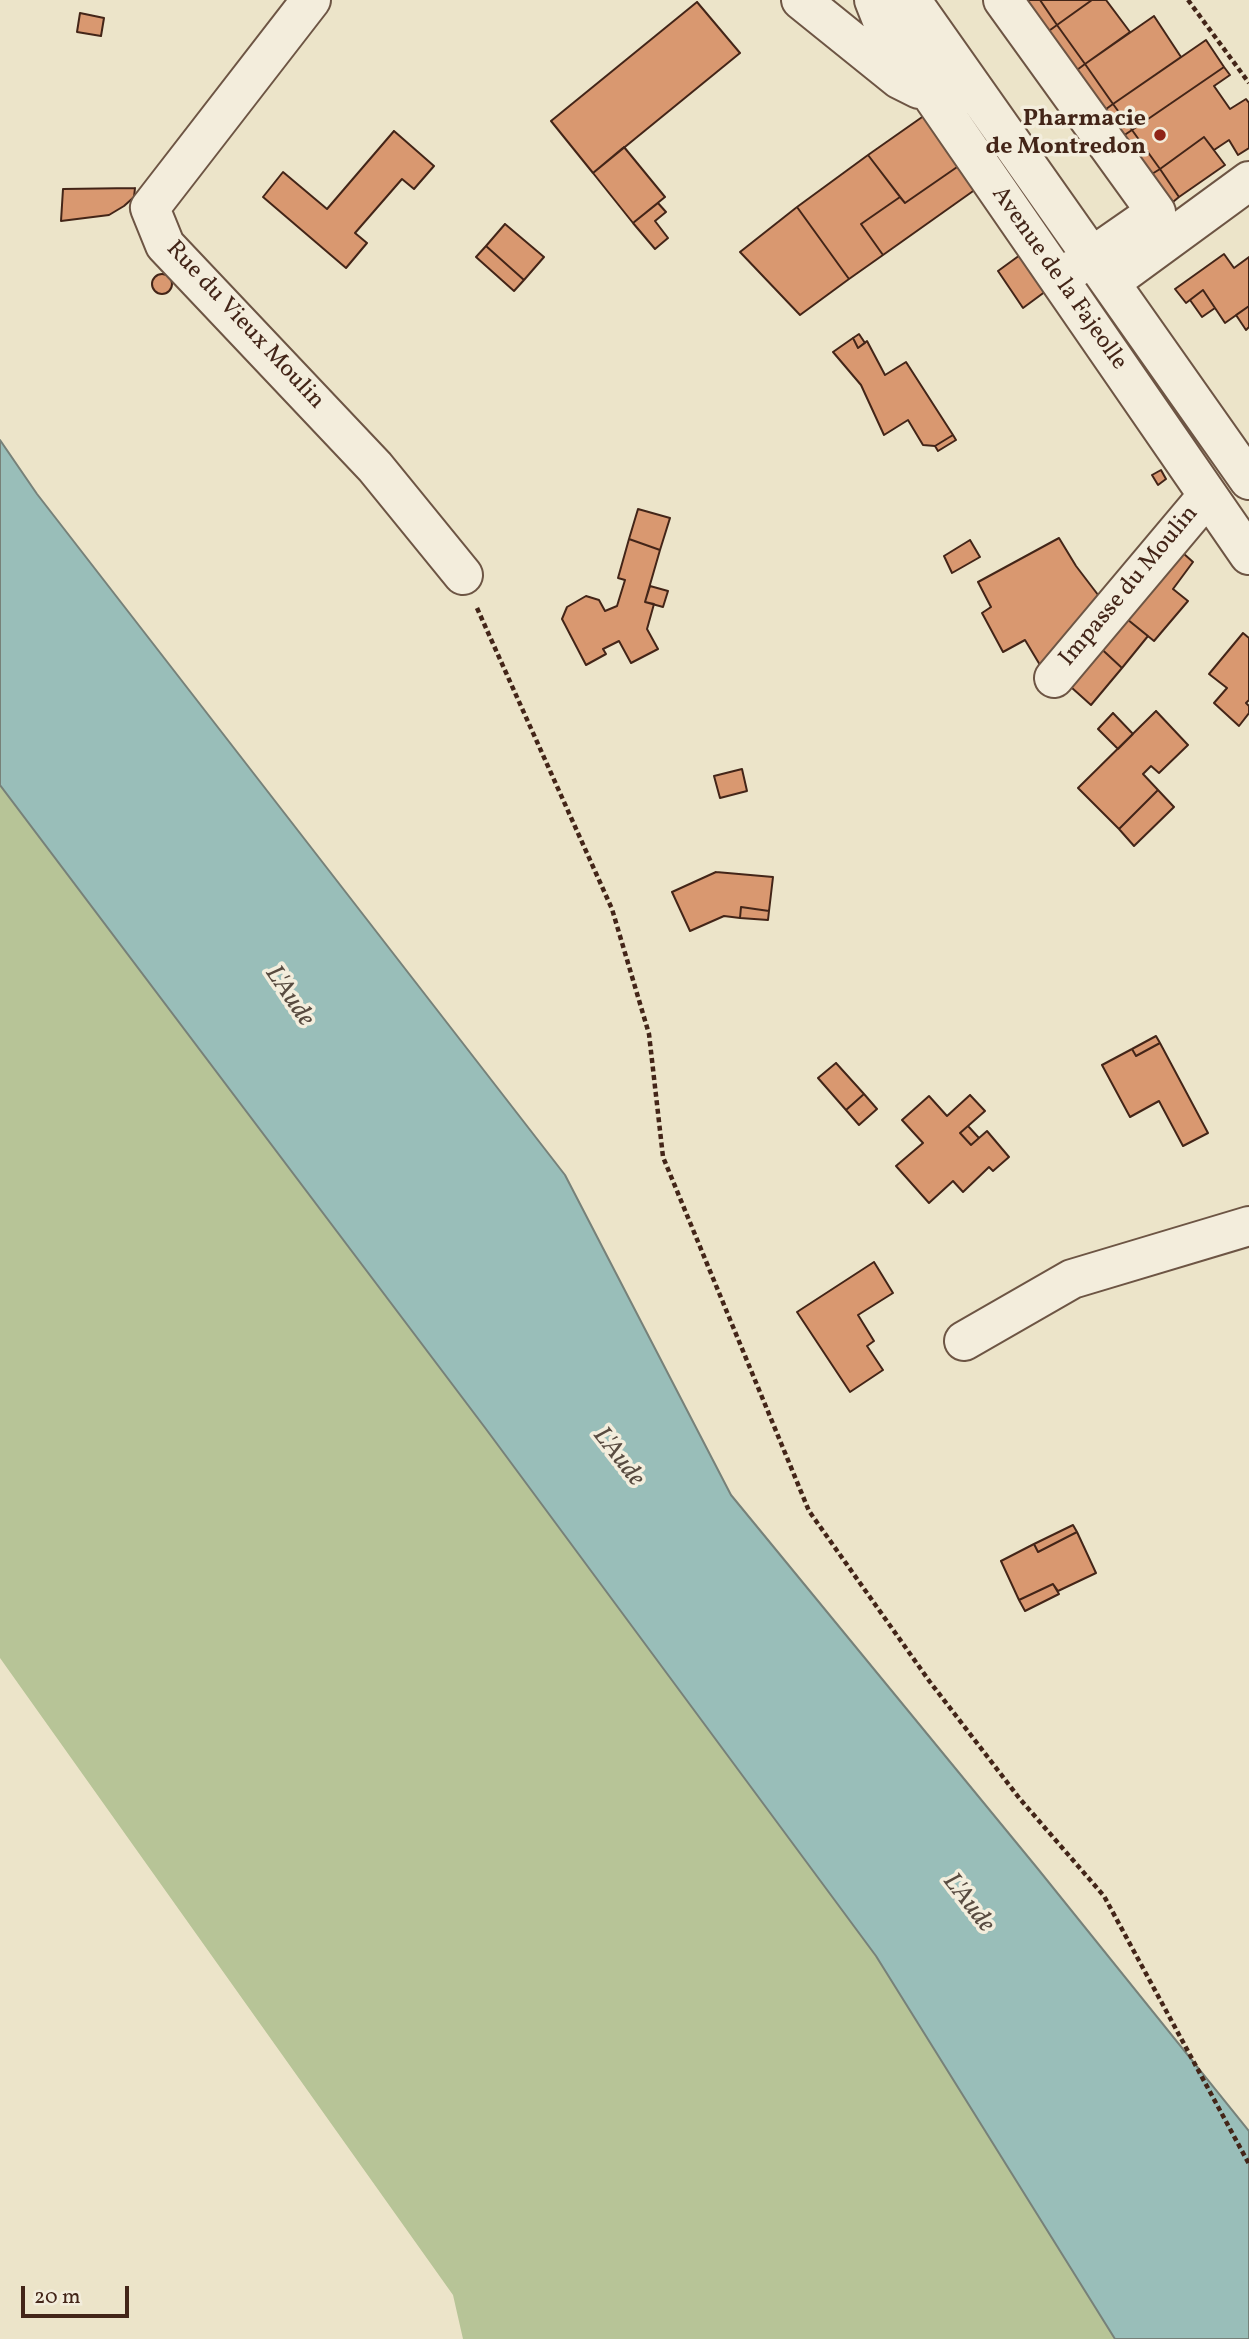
<!DOCTYPE html>
<style>
body{margin:0}
#map{position:relative;width:1249px;height:2339px;overflow:hidden;background:#ece4c9;font-family:Vollkorn,serif}
canvas{display:block}
.scale{position:absolute;left:21px;top:2286px;width:108px;height:32px;box-sizing:border-box;border:4px solid #432518;border-top:0;padding-left:9px;font-size:21px;line-height:24px;white-space:nowrap;color:#432518;-webkit-text-stroke:5px #f3eddc;paint-order:stroke}
</style>
<div id="map">
<canvas width="1249" height="2339"></canvas>
<div class="scale">20 m</div>
</div>
<script>
const ctx = document.querySelector('canvas').getContext('2d');
ctx.lineJoin = 'round';
function paint(path, color) { ctx.fillStyle = color; ctx.fill(path, 'evenodd'); }
const toPath = rows => new Path2D(rows.map(r => 'M' + r).join(''));
function trace(path, color, width, dash) { ctx.strokeStyle = color; ctx.lineWidth = width; ctx.lineCap = dash ? 'butt' : 'round'; ctx.setLineDash(dash || []); ctx.stroke(path); }
function drawText(font, color, halo, rows, align = 'center') {
  ctx.font = font + ' Vollkorn,serif'; ctx.lineWidth = 7; ctx.setLineDash([]); ctx.textBaseline = 'middle'; ctx.strokeStyle = halo; ctx.fillStyle = color; for (const [text, x, y, turn = 0] of rows) {
    ctx.save(); ctx.translate(x, y); ctx.rotate((+turn || 0) * Math.PI / 180); ctx.textAlign = isNaN(turn) ? turn : align; if (halo) ctx.strokeText(text, 0, 0); ctx.fillText(text, 0, 0); ctx.restore();
  }
}
paint(toPath([
 [0,785,486,1429,876,1956,1115,2339,463,2339,453,2295,0,1658]
]), '#b7c497');
const water = toPath([
 [0,440,37,494,565,1175,731,1495,1038,1869,1249,2131,1249,2339,1115,2339,876,1956,486,1429,0,785,0,440]
]);
paint(water, '#99beb9');
trace(water, '#778179', 2);
const building = toPath([
 [1022,0,1040,0,1057,25,1046,33,1022,0],
 [1040,0,1092,0,1057,25,1040,0],
 [1092,0,1106,0,1130,32,1085,64,1057,25,1092,0],
 [697,2,740,53,593,173,551,121,697,2],
 [80,13,104,18,101,36,77,32,80,13],
 [1154,16,1181,57,1113,104,1085,64,1154,16],
 [1057,25,1085,64,1073,73,1046,33,1057,25],
 [1206,40,1224,67,1132,130,1113,104,1206,40],
 [1085,64,1113,104,1102,112,1073,73,1085,64],
 [1224,67,1230,75,1214,86,1230,109,1246,99,1249,103,1249,148,1238,155,1229,140,1214,150,1204,137,1160,169,1132,130,1224,67],
 [1113,104,1132,130,1120,138,1102,112,1113,104],
 [925,115,960,165,905,203,868,155,925,115],
 [1132,130,1160,169,1147,177,1120,138,1132,130],
 [394,131,434,166,414,189,402,179,355,233,367,243,346,268,263,197,283,172,327,209,394,131],
 [1204,137,1225,165,1179,197,1160,169,1204,137],
 [624,147,665,197,633,223,593,173,624,147],
 [868,155,900,197,861,224,883,255,849,279,797,207,868,155],
 [960,165,976,189,883,255,861,224,900,197,905,203,960,165],
 [1160,169,1179,197,1168,206,1147,177,1160,169],
 [135,188,134,197,124,206,109,215,61,221,63,189,135,188],
 [658,203,666,212,655,221,668,238,655,249,633,223,658,203],
 [797,207,849,279,800,315,740,252,797,207],
 [505,224,544,257,524,280,486,246,505,224],
 [486,246,524,280,514,291,476,257,486,246],
 [1224,254,1234,268,1249,257,1249,306,1225,323,1203,290,1186,303,1175,289,1224,254],
 [1020,255,1046,291,1023,308,998,271,1020,255],
 '152 284a10 10 0 1 1 20 0a10 10 0 1 1-20 0Z',
 [1203,290,1215,308,1202,317,1190,300,1203,290],
 [1249,306,1249,327,1246,330,1236,315,1249,306],
 [859,334,865,343,858,348,853,338,859,334],
 [853,338,858,348,867,341,885,375,906,362,953,435,935,446,923,445,908,420,884,435,861,385,833,352,853,338],
 [953,435,956,440,938,451,935,446,953,435],
 [1161,470,1166,479,1158,485,1152,475,1161,470],
 [638,509,670,518,660,550,629,539,638,509],
 [1059,538,1076,566,1105,604,1046,675,1025,640,1003,652,982,613,991,607,978,582,1059,538],
 [629,539,660,550,645,602,654,604,647,629,658,649,631,663,619,641,603,649,606,654,586,665,562,619,567,607,586,596,599,600,605,611,617,606,625,580,618,578,629,539],
 [970,540,980,557,952,573,944,556,970,540],
 [1174,545,1193,562,1173,589,1188,601,1154,641,1117,611,1174,545],
 [650,586,668,591,663,607,645,602,650,586],
 [1117,611,1148,636,1122,668,1094,642,1117,611],
 [1243,633,1249,638,1249,700,1246,703,1249,706,1249,713,1239,726,1214,703,1227,688,1209,674,1243,633],
 [1094,642,1122,668,1091,705,1062,679,1094,642],
 [1156,711,1188,745,1159,773,1151,766,1143,774,1158,790,1119,829,1078,788,1156,711],
 [1113,713,1133,734,1118,749,1098,729,1113,713],
 [742,769,747,791,720,798,714,776,742,769],
 [1158,790,1174,807,1134,846,1119,829,1158,790],
 [716,872,773,877,769,911,741,907,740,918,724,916,690,931,672,892,716,872],
 [741,907,769,911,768,920,740,918,741,907],
 [1156,1036,1160,1043,1136,1056,1132,1049,1156,1036],
 [1160,1043,1208,1133,1183,1146,1159,1101,1130,1117,1102,1065,1132,1049,1136,1056,1160,1043],
 [836,1063,864,1094,846,1110,818,1078,836,1063],
 [864,1094,877,1109,859,1125,846,1110,864,1094],
 [970,1095,985,1111,960,1133,971,1145,987,1131,1009,1157,993,1171,989,1167,963,1192,953,1181,929,1203,896,1166,923,1143,902,1120,929,1096,947,1116,970,1095],
 [968,1126,979,1138,971,1145,960,1133,968,1126],
 [874,1262,893,1293,858,1315,874,1341,867,1346,883,1370,850,1392,797,1312,874,1262],
 [1073,1525,1077,1532,1038,1552,1034,1544,1073,1525],
 [1077,1532,1096,1573,1058,1591,1053,1584,1019,1600,1001,1561,1034,1544,1038,1552,1077,1532],
 [1053,1584,1059,1594,1025,1611,1019,1600,1053,1584]
]);
paint(building, '#d99870');
trace(building, '#432518', 2);
const minor = toPath([
 [311,0,150,208,165,245,375,467,463,575],
 [801,0,899,79,919,89],
 [874,0,883,23,931,94,1249,555],
 [911,0,1249,480],
 [1003,0,1156,212,1071,271],
 [1111,282,1249,181],
 [1054,678,1207,496],
 [964,1341,1072,1279,1249,1226]
]);
trace(minor, '#6d5544', 42);
trace(toPath([
 [1188,0,1249,83],
 [477,608,612,909,649,1034,663,1157,809,1511,930,1682,1020,1799,1104,1896,1249,2164]
]), '#432518', 4.5, [5, 3.5]);
trace(minor, '#f3eddc', 38);
for (const [x, y, r, color] of [
 [1160,135,7,"#8f2418"]
]) { const dot = new Path2D(); dot.arc(x, y, r, 0, 2 * Math.PI); ctx.fillStyle = color; ctx.fill(dot); trace(dot, '#f3eddc', 2.5); }
drawText('bold 24px', '#432518', '#f3eddc', [
 ["Pharmacie",1146,121],
 ["de Montredon",1146,149]
], 'right');
drawText('24px', '#432518', '#f3eddc', [
 ["Avenue de la Fajeolle",1058,279,55],
 ["Rue du Vieux Moulin",244,326,47],
 ["Impasse du Moulin",1130,587,-50]
]);
drawText('italic 26px', '#584b40', '#f3eddc', [
 ["L'Aude",288,997,56],
 ["L'Aude",617,1458,52],
 ["L'Aude",967,1904,52]
]);
</script>
